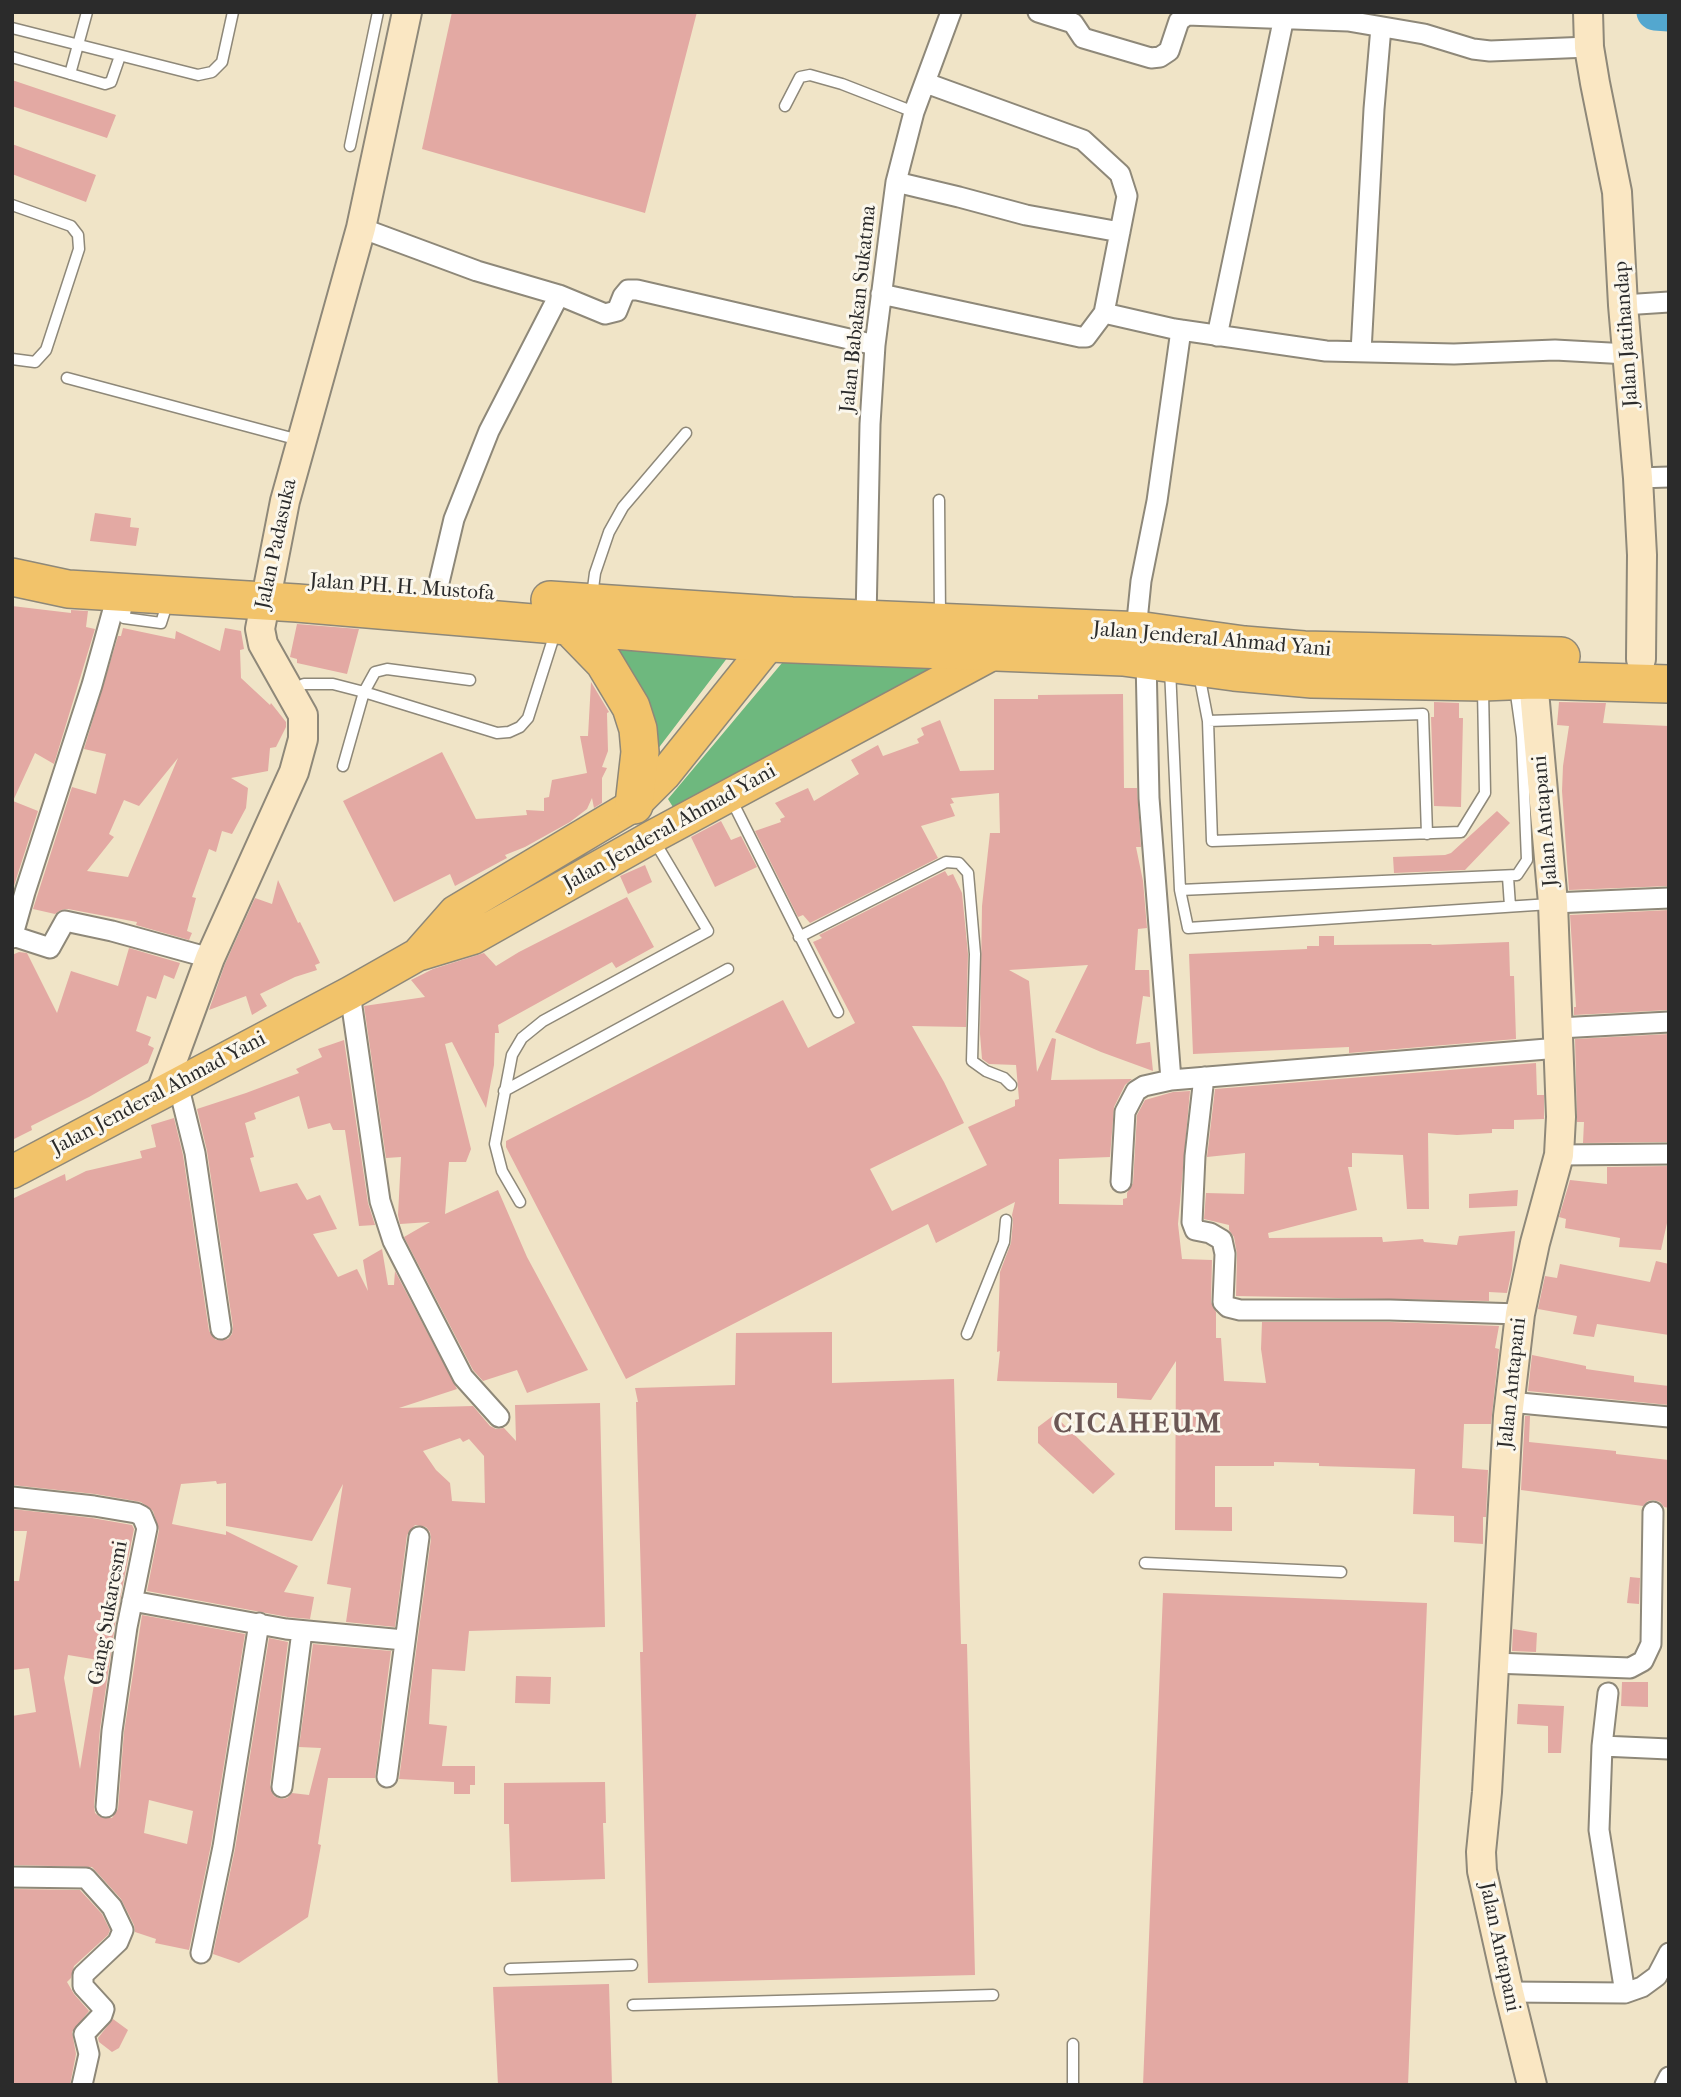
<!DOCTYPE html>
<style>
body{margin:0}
#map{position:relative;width:1681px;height:2097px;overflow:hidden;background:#f0e4c7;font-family:"IM FELL French Canon",serif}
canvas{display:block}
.frame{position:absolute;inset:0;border:14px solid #2b2b2b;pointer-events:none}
</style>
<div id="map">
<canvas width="1681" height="2097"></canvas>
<div class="frame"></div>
</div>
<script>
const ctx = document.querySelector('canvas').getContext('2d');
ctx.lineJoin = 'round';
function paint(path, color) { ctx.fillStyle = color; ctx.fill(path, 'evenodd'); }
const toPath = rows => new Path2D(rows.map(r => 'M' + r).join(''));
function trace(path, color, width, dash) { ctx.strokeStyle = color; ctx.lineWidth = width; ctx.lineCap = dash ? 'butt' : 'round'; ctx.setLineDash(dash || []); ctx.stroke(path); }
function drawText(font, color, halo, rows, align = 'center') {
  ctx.font = font + ' "IM FELL French Canon",serif'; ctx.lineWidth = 6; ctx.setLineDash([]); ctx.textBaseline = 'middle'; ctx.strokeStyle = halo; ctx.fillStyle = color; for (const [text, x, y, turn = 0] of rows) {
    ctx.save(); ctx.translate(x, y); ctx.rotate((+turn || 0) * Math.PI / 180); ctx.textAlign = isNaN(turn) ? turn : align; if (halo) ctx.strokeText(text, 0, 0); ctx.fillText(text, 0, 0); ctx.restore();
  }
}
paint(toPath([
 [596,640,731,653,654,754],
 [787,657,936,667,676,812,668,799]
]), '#6eb87e');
trace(toPath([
 [1655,12,1669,13]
]), '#53a7cf', 37);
paint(toPath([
 [452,12,697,12,645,213,422,149],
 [12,80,116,115,107,138,12,106],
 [12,144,96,175,86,202,12,174],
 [95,513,131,518,130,527,139,528,136,546,90,541],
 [12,606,71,613,71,610,88,611,86,627,95,629,54,764,35,753,13,801,38,811,12,892],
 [297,624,359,629,347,674,297,663,297,659,290,657],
 [123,628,175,639,176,631,220,651,225,628,241,631,244,649,240,650,241,678,270,705,271,703,286,722,286,727,276,747,270,748,268,771,231,778,248,788,246,808,232,834,222,831,216,852,209,849,192,897,196,898,187,931,192,933,189,940,136,925,137,922,68,909,61,910,55,914,33,909,72,787,96,794,106,754,84,749,118,636,121,636],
 [178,758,128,877,87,871,114,837,109,834,124,800,139,806],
 [591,682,609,712,607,713,608,751,602,767,607,768,602,778,602,803,594,808,592,798,587,809,570,822,525,847,505,855,507,858,455,886,450,874,394,902,343,801,442,752,476,819,527,815,526,810,544,811,544,798,549,797,552,780,587,773,580,736,588,736],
 [1123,694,1124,788,1137,788,1141,847,1136,847,1143,881,1147,928,1138,929,1135,970,1149,970,1150,997,1143,996,1136,1044,1150,1042,1153,1071,1101,1052,1055,1032,1088,965,1009,970,1029,981,1037,1072,1052,1038,1056,1039,1051,1080,1132,1079,1125,1085,1114,1107,1110,1157,1059,1159,1059,1204,1123,1205,1123,1199,1127,1198,1127,1193,1133,1183,1137,1115,1145,1100,1173,1092,1190,1091,1178,1224,1182,1259,1212,1260,1211,1302,1216,1312,1216,1338,1221,1338,1224,1381,1266,1383,1261,1349,1262,1322,1390,1322,1499,1326,1495,1348,1499,1349,1491,1424,1464,1424,1462,1468,1488,1470,1486,1517,1483,1517,1483,1544,1454,1542,1454,1516,1413,1514,1415,1469,1319,1466,1319,1463,1274,1462,1274,1466,1215,1466,1215,1507,1232,1507,1232,1531,1175,1530,1176,1361,1151,1400,1117,1398,1117,1383,997,1381,1000,1351,997,1352,1000,1272,1011,1243,1013,1221,1012,1215,1015,1202,936,1243,928,1224,626,1379,506,1147,506,1141,783,1000,808,1048,855,1023,813,942,822,938,819,935,945,871,948,876,953,874,962,893,968,954,966,1027,912,1026,944,1082,964,1123,870,1169,892,1211,987,1165,968,1127,1015,1106,1015,1100,1019,1099,1016,1065,989,1064,982,1059,980,1034,982,906,990,833,1000,833,999,793,951,798,954,803,950,804,955,816,921,826,938,858,810,923,803,915,798,917,755,831,781,822,780,819,785,817,775,803,808,788,814,801,859,774,851,760,878,745,883,756,919,743,917,739,924,735,921,728,940,720,960,771,994,770,994,699,1038,699,1038,695],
 [1434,702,1459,703,1459,718,1463,718,1461,807,1434,806,1431,717,1434,717],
 [1559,702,1606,703,1603,723,1669,726,1669,886,1569,890,1562,791,1563,766,1569,726,1557,725],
 [1497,811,1510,823,1465,870,1394,873,1393,857,1445,855,1451,853],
 [721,821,731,840,741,836,757,867,715,887,691,837],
 [645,865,652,882,628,894,620,876],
 [278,880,298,923,300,922,320,963,315,965,317,970,295,977,260,994,267,1006,252,1015,246,996,209,1010,225,964,255,898,272,904],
 [627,897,654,947,616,968,612,962,498,1025,499,1033,495,1033,494,1065,486,1108,452,1042,445,1044,471,1149,466,1162,449,1162,445,1214,498,1190,527,1257,588,1370,527,1393,517,1370,483,1381,473,1370,404,1237,430,1222,400,1224,398,1215,401,1157,386,1158,364,1006,425,997,411,980,433,969,484,953,496,966,519,952],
 [1669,910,1669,1010,1574,1015,1574,1007,1576,1007,1570,915],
 [1319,936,1334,936,1334,945,1431,944,1432,945,1509,942,1510,976,1514,976,1516,1039,1349,1053,1349,1047,1193,1054,1189,954,1307,949,1307,946,1319,946],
 [129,948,180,963,174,979,164,975,156,999,147,996,136,1031,151,1037,148,1045,154,1048,148,1063,89,1097,31,1126,32,1130,12,1140,12,955,19,952,27,953,57,1013,71,971,118,986],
 [1669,1034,1669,1142,1583,1143,1584,1122,1577,1122,1575,1039],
 [344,1040,368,1203,375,1225,359,1226,345,1130,333,1130,330,1123,308,1129,299,1096,254,1113,256,1119,245,1123,254,1157,250,1158,260,1192,297,1183,307,1200,320,1195,337,1229,313,1234,338,1277,357,1269,368,1291,363,1260,382,1249,388,1285,394,1285,395,1271,457,1389,399,1408,473,1406,490,1426,496,1429,504,1428,516,1441,515,1405,600,1403,605,1627,469,1631,465,1671,432,1669,429,1724,447,1726,442,1766,475,1766,475,1785,470,1785,470,1794,454,1794,454,1782,399,1779,431,1539,430,1532,426,1527,415,1525,407,1535,395,1627,346,1622,351,1588,327,1584,343,1484,312,1541,226,1526,226,1483,217,1484,216,1481,181,1484,172,1524,226,1535,226,1531,298,1566,284,1592,314,1597,310,1619,288,1617,147,1591,159,1530,153,1511,141,1502,95,1494,12,1485,12,1199,65,1174,66,1181,86,1171,142,1158,140,1151,156,1147,151,1125,174,1118,183,1155,209,1331,216,1340,228,1339,232,1334,233,1327,207,1151,197,1109,246,1093,299,1073,296,1069,322,1057,318,1049],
 [460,1438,463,1442,469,1439,484,1456,485,1503,452,1501,450,1483,436,1470,423,1451],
 [1536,1063,1537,1095,1544,1095,1544,1119,1514,1120,1514,1129,1492,1129,1492,1133,1457,1135,1428,1133,1429,1209,1407,1209,1403,1155,1352,1153,1352,1167,1348,1167,1357,1210,1268,1233,1269,1238,1382,1237,1383,1242,1423,1239,1424,1242,1457,1245,1459,1236,1515,1231,1512,1270,1507,1293,1489,1292,1489,1301,1236,1296,1237,1254,1234,1237,1229,1230,1229,1225,1204,1219,1206,1193,1244,1194,1245,1153,1207,1157,1215,1089],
 [1669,1166,1669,1214,1661,1250,1619,1247,1620,1238,1565,1228,1566,1219,1559,1217,1570,1180,1607,1184,1607,1167],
 [1518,1190,1517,1206,1469,1208,1469,1194],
 [1656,1261,1669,1264,1669,1335,1597,1324,1594,1337,1573,1334,1577,1316,1538,1309,1545,1276,1557,1278,1560,1264,1650,1282],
 [832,1332,832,1383,954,1379,961,1644,967,1644,975,1975,648,1983,640,1652,643,1652,636,1402,638,1402,635,1388,735,1385,736,1333],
 [1532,1355,1586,1366,1586,1369,1634,1376,1634,1382,1669,1386,1669,1405,1528,1391],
 [1054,1415,1115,1474,1093,1494,1038,1443,1038,1427],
 [1525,1416,1530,1416,1529,1442,1616,1451,1616,1454,1669,1460,1669,1508,1664,1507,1660,1502,1654,1500,1648,1501,1643,1506,1521,1490],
 [12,1509,92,1518,132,1525,134,1529,115,1625,100,1729,94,1806,95,1813,100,1817,112,1818,118,1809,124,1732,142,1615,245,1634,211,1845,189,1950,155,1943,156,1939,135,1932,134,1925,121,1899,92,1867,12,1865,12,1716,36,1712,29,1668,12,1670,12,1581,19,1581,27,1531,12,1531],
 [68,1655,98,1660,80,1769,64,1678],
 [149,1800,193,1811,187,1844,144,1833],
 [1630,1577,1640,1578,1639,1604,1627,1603],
 [1163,1593,1427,1603,1408,2085,1143,2085],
 [1513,1629,1537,1633,1536,1652,1512,1651],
 [269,1638,288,1642,270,1785,274,1796,281,1799,287,1798,292,1793,309,1795,321,1748,299,1747,313,1644,391,1651,375,1778,328,1778,318,1844,321,1845,308,1917,239,1963,213,1954,235,1849],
 [516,1676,551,1677,550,1704,515,1703],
 [1622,1682,1648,1682,1648,1707,1621,1706],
 [1518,1704,1564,1706,1561,1753,1548,1753,1548,1726,1517,1724],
 [605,1782,606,1823,603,1823,605,1879,511,1882,509,1824,504,1824,504,1783],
 [12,1889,80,1890,102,1914,110,1930,108,1935,74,1966,71,1978,67,1982,74,1994,89,2011,72,2032,76,2054,70,2085,12,2085],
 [609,1984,612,2085,498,2085,493,1987],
 [113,2019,128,2030,119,2048,112,2052,99,2042,98,2038]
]), '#e3a9a3');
const lane = toPath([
 [12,28,198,75,212,72,222,62,233,12],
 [12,57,105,84,111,82,120,56],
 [70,74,87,12],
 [785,106,800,77,810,75,842,84,914,112],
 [350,146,378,12],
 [12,205,71,226,78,235,79,249,46,350,35,362,12,359],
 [67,378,299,440],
 [939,500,940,616],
 [592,596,595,573,609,532,623,507,686,433],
 [128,600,124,618,161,623,168,601],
 [1170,669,1180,890,1517,875,1527,860,1522,737,1515,687],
 [1199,674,1208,721,1212,841,1461,832,1485,793,1483,690],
 [293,689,304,684,333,684,364,692,497,733,509,732,520,727,528,718,555,633],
 [1208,721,1423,714,1427,834],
 [343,766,364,692,375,672,387,669,470,680],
 [731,799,838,1012],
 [1508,877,1510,906],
 [1180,890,1188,928,1550,904],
 [799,937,946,862,959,863,968,873,975,954,972,1061,986,1071,1004,1078,1011,1085],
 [504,1091,728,969],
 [520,1202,502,1171,495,1144,512,1055,522,1038,543,1021,708,931,655,842],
 [967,1334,1004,1242,1006,1220],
 [1145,1563,1341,1572],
 [510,1969,632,1965],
 [633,2005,993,1995],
 [1073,2085,1073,2044]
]);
const street = toPath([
 [1038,12,1073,23,1083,38,1151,58,1160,57,1169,51,1179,21,1187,15,1348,21,1424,34,1473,49,1490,51,1589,47],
 [926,83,1083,140,1120,174,1127,196,1104,313],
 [896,182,959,197,1026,215,1120,232],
 [361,228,477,271,559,295,605,314,617,311,623,296,628,290,637,290,875,345],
 [881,294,1080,337,1086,337,1104,313,1174,329,1326,351,1454,354,1555,350,1628,354],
 [1623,305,1669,302],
 [1217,336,1284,17],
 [1361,352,1374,109,1381,27],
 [1638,478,1669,477],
 [437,591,454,519,489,431,559,295],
 [866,620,870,424,875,345,891,220,896,182,914,112,951,12],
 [1136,631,1141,581,1157,501,1181,330],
 [1146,659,1149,798,1171,1080],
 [1553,903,1669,898],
 [13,936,50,948,65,921,112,931,210,958],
 [12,938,25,892,92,685,118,592],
 [350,993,380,1201,393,1241,463,1377,499,1417],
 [1559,1028,1669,1022],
 [1204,1077,1195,1156,1192,1222,1195,1230,1210,1233,1222,1240,1225,1254,1223,1302,1228,1307,1240,1310,1390,1310,1520,1314],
 [178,1084,195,1153,221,1329],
 [1559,1155,1669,1154],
 [1121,1182,1125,1112,1136,1091,1144,1086,1171,1080,1559,1048],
 [1509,1402,1669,1417],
 [12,1497,94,1506,136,1513,142,1516,147,1528,127,1627,112,1731,106,1807],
 [132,1601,286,1629,404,1640],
 [1493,1663,1630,1668,1643,1661,1651,1644,1653,1512],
 [1608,1693,1602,1746,1599,1830,1625,1993],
 [1602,1746,1669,1749],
 [387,1777,419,1537],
 [282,1787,302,1631],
 [12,1877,86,1878,112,1907,123,1930,118,1942,83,1975,83,1986,104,2009,102,2015,84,2034,89,2054,82,2085],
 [201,1953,223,1847,259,1623],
 [1509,1992,1625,1993,1642,1987,1657,1976,1669,1953],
 [1665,2085,1669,2077]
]);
const secondary = toPath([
 [1588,12,1589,47,1595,83,1617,192,1623,305,1638,478,1642,555,1641,659],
 [160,1094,210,958,294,772,303,739,303,715,263,644,260,629,285,501,361,228,407,12],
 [1532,2085,1509,1992,1482,1871,1481,1852,1487,1792,1508,1416,1520,1314,1535,1243,1559,1155,1561,1117,1553,903,1533,680]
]);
const primary = toPath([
 [418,954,455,912,634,805,664,775,781,629],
 [12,1172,350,993,417,955,473,938,652,837,994,653]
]);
const highway = toPath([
 [12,577,68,589,297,603,768,643,1123,657,1234,672,1312,679,1483,682,1533,680,1669,684],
 [550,600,792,616,1144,631,1244,645,1304,650,1561,656],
 [571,628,604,662,631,707,638,729,640,752,634,805]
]);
trace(lane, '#8e8879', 13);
trace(street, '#8e8879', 23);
trace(secondary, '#8e8879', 32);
trace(primary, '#8e8879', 35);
trace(highway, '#8e8879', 40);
trace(lane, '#fff', 10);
trace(street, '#fff', 19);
trace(secondary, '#fae7c3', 28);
trace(primary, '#f2c36a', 32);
trace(highway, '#f2c36a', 37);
drawText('21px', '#2b2b2b', '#fbf7ec', [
 ["Jalan Babakan Sukatma",859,309,-84],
 ["Jalan Jatihandap",1627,334,-94],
 ["Jalan Padasuka",277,544,-78],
 ["Jalan PH. H. Mustofa",402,588,4],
 ["Jalan Jenderal Ahmad Yani",1212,640,5],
 ["Jalan Antapani",1546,821,-95],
 ["Jalan Jenderal Ahmad Yani",670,828,-29],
 ["Jalan Jenderal Ahmad Yani",159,1094,-28],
 ["Jalan Antapani",1513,1383,-84],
 ["Gang Sukaresmi",109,1613,-80],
 ["Jalan Antapani",1499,1947,78]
]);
ctx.letterSpacing = '2px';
drawText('bold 28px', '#6b5755', '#fbf7ec', [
 ["CICAHEUM",1138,1425]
]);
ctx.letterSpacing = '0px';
</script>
